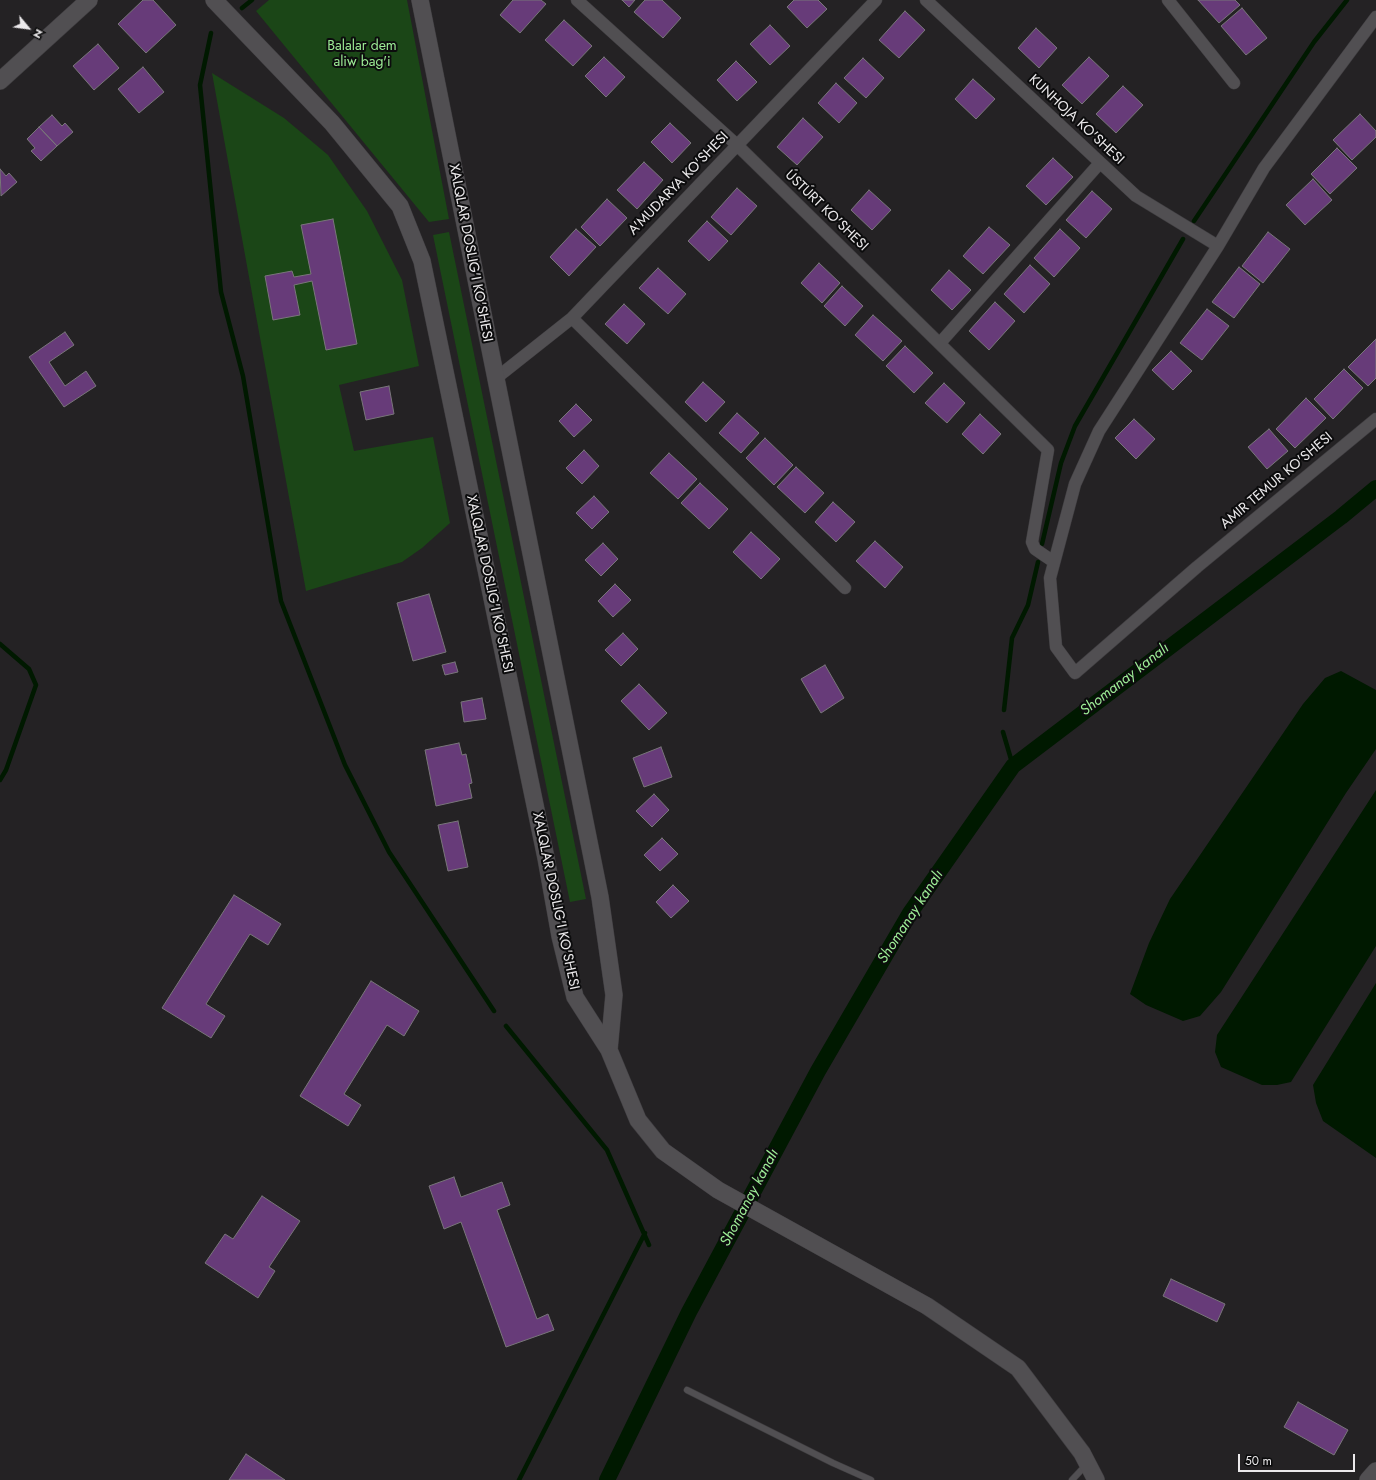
<!DOCTYPE html>
<meta charset="utf-8">
<style>
body{margin:0}
#map{position:relative;width:1376px;height:1480px;overflow:hidden;background:#242224;font-family:Jost,sans-serif}
canvas{display:block}
.north{position:absolute;left:8px;top:8px;width:40px;height:40px;-webkit-text-stroke:3px #0c0c0d;paint-order:stroke;rotate:119deg;font-size:11px;font-weight:700;line-height:16px;text-align:center;color:#ebe9eb}
.north::after{content:'';display:block;margin:auto;width:14px;height:18px;background:#ebe9eb;clip-path:polygon(50% 0,100% 100%,50% 72%,0 100%)}
.scale{position:absolute;left:1238px;top:1454px;width:117px;height:18px;box-sizing:border-box;border:2px solid #ebe9eb;border-top:0;padding-left:5px;font-size:12px;line-height:14px;white-space:nowrap;color:#ebe9eb;-webkit-text-stroke:3px #0c0c0d;paint-order:stroke}
</style>
<div id="map">
<canvas width="1376" height="1480"></canvas>
<div class="north">N</div>
<div class="scale">50 m</div>
</div>
<script>
const ctx = document.querySelector('canvas').getContext('2d');
ctx.lineJoin = 'round';
function paint(path, color) { ctx.fillStyle = color; ctx.fill(path, 'evenodd'); }
const toPath = rows => new Path2D(rows.map(r => 'M' + r).join(''));
function trace(path, color, width, dash) { ctx.strokeStyle = color; ctx.lineWidth = width; ctx.lineCap = dash ? 'butt' : 'round'; ctx.setLineDash(dash || []); ctx.stroke(path); }
function drawText(font, color, halo, rows, align = 'center') {
  ctx.font = font + ' Jost,sans-serif'; ctx.lineWidth = 4; ctx.setLineDash([]); ctx.textBaseline = 'middle'; ctx.strokeStyle = halo; ctx.fillStyle = color; for (const [text, x, y, turn = 0] of rows) {
    ctx.save(); ctx.translate(x, y); ctx.rotate((+turn || 0) * Math.PI / 180); ctx.textAlign = isNaN(turn) ? turn : align; if (halo) ctx.strokeText(text, 0, 0); ctx.fillText(text, 0, 0); ctx.restore();
  }
}
paint(toPath([
 [269,0,407,0,449,219,429,222,256,11],
 [212,73,284,118,328,155,367,211,402,280,419,366,339,385,354,451,433,437,450,523,422,548,402,562,306,591],
 [449,232,586,899,570,902,433,235]
]), '#1b4617');
paint(toPath([
 [1341,671,1376,690,1376,749,1346,793,1221,992,1200,1016,1183,1021,1146,1005,1130,994,1149,943,1170,899,1303,704,1325,678],
 [1376,790,1376,946,1291,1082,1277,1085,1262,1085,1221,1067,1215,1052,1217,1035],
 [1376,983,1376,1158,1323,1121,1316,1103,1313,1085]
]), '#001900');
trace(toPath([
 [242,8,252,0],
 [211,33,200,85,221,292,243,376,281,601,345,765,389,852,494,1011],
 [1194,221,1314,42,1347,0],
 [1042,544,1061,463,1075,426,1183,239],
 [0,644,29,669,36,685,6,770,0,780],
 [1004,710,1012,638,1028,605,1038,562],
 [1003,732,1013,766],
 [506,1026,607,1150,649,1245],
 [519,1480,645,1233]
]), '#001900', 4.5);
trace(toPath([
 [607,1480,689,1312,818,1071,910,913,1013,766,1341,517,1376,488]
]), '#001900', 16);
const building = toPath([
 [143,0,153,0,176,25,146,53,118,24,143,0],
 [513,0,541,0,546,4,520,33,500,15,513,0],
 [622,0,635,0,629,7,622,0],
 [645,0,662,0,681,18,663,38,634,12,645,0],
 [794,0,818,0,827,9,807,28,787,7,794,0],
 [1198,0,1235,0,1240,5,1219,23,1198,0],
 [1242,8,1267,38,1246,55,1221,26,1242,8],
 [905,11,925,30,899,58,879,40,905,11],
 [564,20,592,46,573,66,545,40,564,20],
 [770,25,790,46,770,65,750,44,770,25],
 [1036,28,1057,48,1039,68,1018,48,1036,28],
 [98,44,119,68,94,90,73,66,98,44],
 [604,57,625,77,606,97,585,76,604,57],
 [1089,57,1109,76,1082,104,1062,85,1089,57],
 [863,58,884,78,866,98,844,78,863,58],
 [736,61,757,82,737,101,717,80,736,61],
 [143,67,164,92,139,113,118,89,143,67],
 [973,79,995,99,976,119,955,99,973,79],
 [836,83,857,103,839,123,818,103,836,83],
 [1123,86,1143,105,1116,133,1096,114,1123,86],
 [1360,114,1376,131,1376,137,1352,160,1333,140,1360,114],
 [52,115,62,126,65,123,73,132,57,146,39,127,52,115],
 [803,118,823,137,797,165,777,147,803,118],
 [670,123,691,143,672,163,651,142,670,123],
 [39,127,57,146,41,161,31,151,35,148,27,139,39,127],
 [1337,148,1357,168,1330,194,1311,174,1337,148],
 [1053,158,1073,177,1046,205,1026,186,1053,158],
 [644,162,663,180,637,209,617,190,644,162],
 [0,169,6,176,9,173,17,182,1,196,0,169],
 [1313,179,1332,200,1305,225,1286,205,1313,179],
 [737,188,757,206,731,235,711,217,737,188],
 [869,190,891,210,872,230,851,210,869,190],
 [1092,191,1112,209,1086,238,1066,220,1092,191],
 [607,199,627,218,600,246,581,227,607,199],
 [333,219,357,344,326,350,312,281,294,285,300,315,273,320,265,276,292,271,294,277,311,274,301,225,333,219],
 [707,221,728,241,709,261,688,241,707,221],
 [989,227,1010,245,983,274,963,256,989,227],
 [576,229,596,247,569,276,550,257,576,229],
 [1060,229,1080,248,1054,277,1034,258,1060,229],
 [1268,232,1290,249,1263,283,1242,266,1268,232],
 [819,263,840,283,822,303,801,283,819,263],
 [1030,265,1050,284,1024,313,1004,294,1030,265],
 [1239,267,1260,284,1234,318,1212,302,1239,267],
 [658,268,686,294,668,314,639,288,658,268],
 [949,270,971,290,952,310,931,290,949,270],
 [842,286,863,306,845,326,824,306,842,286],
 [995,302,1015,321,989,350,969,331,995,302],
 [624,304,645,324,627,344,605,324,624,304],
 [1207,309,1229,326,1202,360,1180,343,1207,309],
 [873,315,902,341,883,361,855,335,873,315],
 [65,332,74,345,49,362,65,386,86,371,96,386,64,407,29,357,65,332],
 [1376,339,1376,378,1368,386,1348,367,1376,339],
 [905,346,933,373,914,393,886,366,905,346],
 [1171,351,1192,371,1173,390,1152,370,1171,351],
 [1344,369,1363,388,1333,419,1314,399,1344,369],
 [703,382,725,402,706,422,685,402,703,382],
 [944,383,965,403,947,423,925,403,944,383],
 [389,386,394,414,366,420,360,392,389,386],
 [1306,398,1326,418,1295,448,1276,429,1306,398],
 [576,404,592,420,574,437,559,421,576,404],
 [737,413,759,433,741,453,719,433,737,413],
 [980,414,1001,434,983,454,962,434,980,414],
 [1134,419,1155,439,1136,459,1115,438,1134,419],
 [1269,429,1288,451,1267,469,1248,447,1269,429],
 [765,438,793,465,774,485,746,458,765,438],
 [584,450,599,466,582,484,566,468,584,450],
 [669,453,697,479,678,499,650,473,669,453],
 [796,467,824,493,805,513,777,487,796,467],
 [700,483,728,509,709,529,681,503,700,483],
 [594,496,609,512,592,529,576,513,594,496],
 [833,502,855,522,836,542,815,522,833,502],
 [751,532,780,559,761,579,733,552,751,532],
 [875,541,903,567,885,588,856,561,875,541],
 [603,543,618,559,601,576,585,560,603,543],
 [615,584,631,600,613,617,598,601,615,584],
 [429,594,446,652,413,661,397,603,429,594],
 [623,633,638,649,621,666,605,650,623,633],
 [455,662,458,672,445,675,442,665,455,662],
 [825,665,844,698,821,713,801,679,825,665],
 [639,684,667,713,649,730,621,701,639,684],
 [482,698,486,719,464,722,461,702,482,698],
 [459,743,462,755,466,754,472,783,469,784,472,798,436,806,425,750,459,743],
 [661,747,672,777,644,787,633,758,661,747],
 [654,794,669,810,652,827,636,811,654,794],
 [458,821,468,867,448,871,438,825,458,821],
 [662,838,678,854,660,871,644,855,662,838],
 [673,885,689,901,671,918,656,902,673,885],
 [234,895,281,924,268,945,250,934,206,1004,225,1016,211,1038,162,1008,234,895],
 [371,981,419,1011,404,1036,387,1025,344,1094,361,1105,348,1126,300,1096,371,981],
 [454,1177,461,1197,502,1182,510,1205,497,1210,537,1319,548,1314,554,1330,506,1347,461,1222,444,1229,429,1186,454,1177],
 [262,1196,300,1221,269,1267,275,1271,258,1298,205,1263,225,1234,233,1239,262,1196],
 [1171,1279,1225,1304,1217,1322,1163,1296,1171,1279],
 [1298,1402,1348,1430,1334,1455,1284,1427,1298,1402],
 [246,1454,285,1480,229,1480,246,1454]
]);
paint(building, '#673b79');
trace(building, '#79767a', 1);
const lane = toPath([
 [687,1390,833,1463,871,1480],
 [1072,1480,1086,1465]
]);
const street = toPath([
 [577,0,737,145,1048,450,1032,542,1035,549,1054,562],
 [926,0,1136,196,1218,246],
 [1168,0,1234,83],
 [1376,17,1264,168,1218,246,1099,431,1075,484,1050,578,1056,647,1075,673,1197,567,1376,419],
 [572,318,845,588],
 [940,343,1099,164],
 [495,379,572,318,876,0]
]);
const secondary = toPath([
 [214,0,332,123,400,206,422,261,546,858,560,936,575,997,609,1050,638,1120,663,1151,718,1190,927,1306,1018,1368,1082,1453,1096,1480],
 [420,0,600,897,614,995,609,1050],
 [0,81,89,0],
 [1368,1480,1376,1471]
]);
trace(lane, '#3e3c3f', 7);
trace(street, '#3e3c3f', 13);
trace(secondary, '#3e3c3f', 18);
trace(lane, '#514f52', 6);
trace(street, '#514f52', 12);
trace(secondary, '#514f52', 17);
drawText('14px', '#9dec96', '#0c0c0d', [
 ["Balalar dem",362,47],
 ["aliw bag'i",362,63]
]);
drawText('14px', '#ebe9eb', '#0c0c0d', [
 ["KUNHOJA KO'SHESI",1076,120,43],
 ["A'MUDARYA KO'SHESI",679,184,-46],
 ["ÚSTÚRT KO'SHESI",826,211,44],
 ["XALQLAR DOSLIG'I KO'SHESI",470,253,79],
 ["AMIR TEMUR KO'SHESI",1277,481,-40],
 ["XALQLAR DOSLIG'I KO'SHESI",489,584,78],
 ["XALQLAR DOSLIG'I KO'SHESI",555,901,78]
]);
drawText('italic 15px', '#9ded96', '#0c0c0d', [
 ["Shomanay kanalı",1125,680,-38],
 ["Shomanay kanalı",911,917,-57],
 ["Shomanay kanalı",750,1198,-62]
]);
</script>
